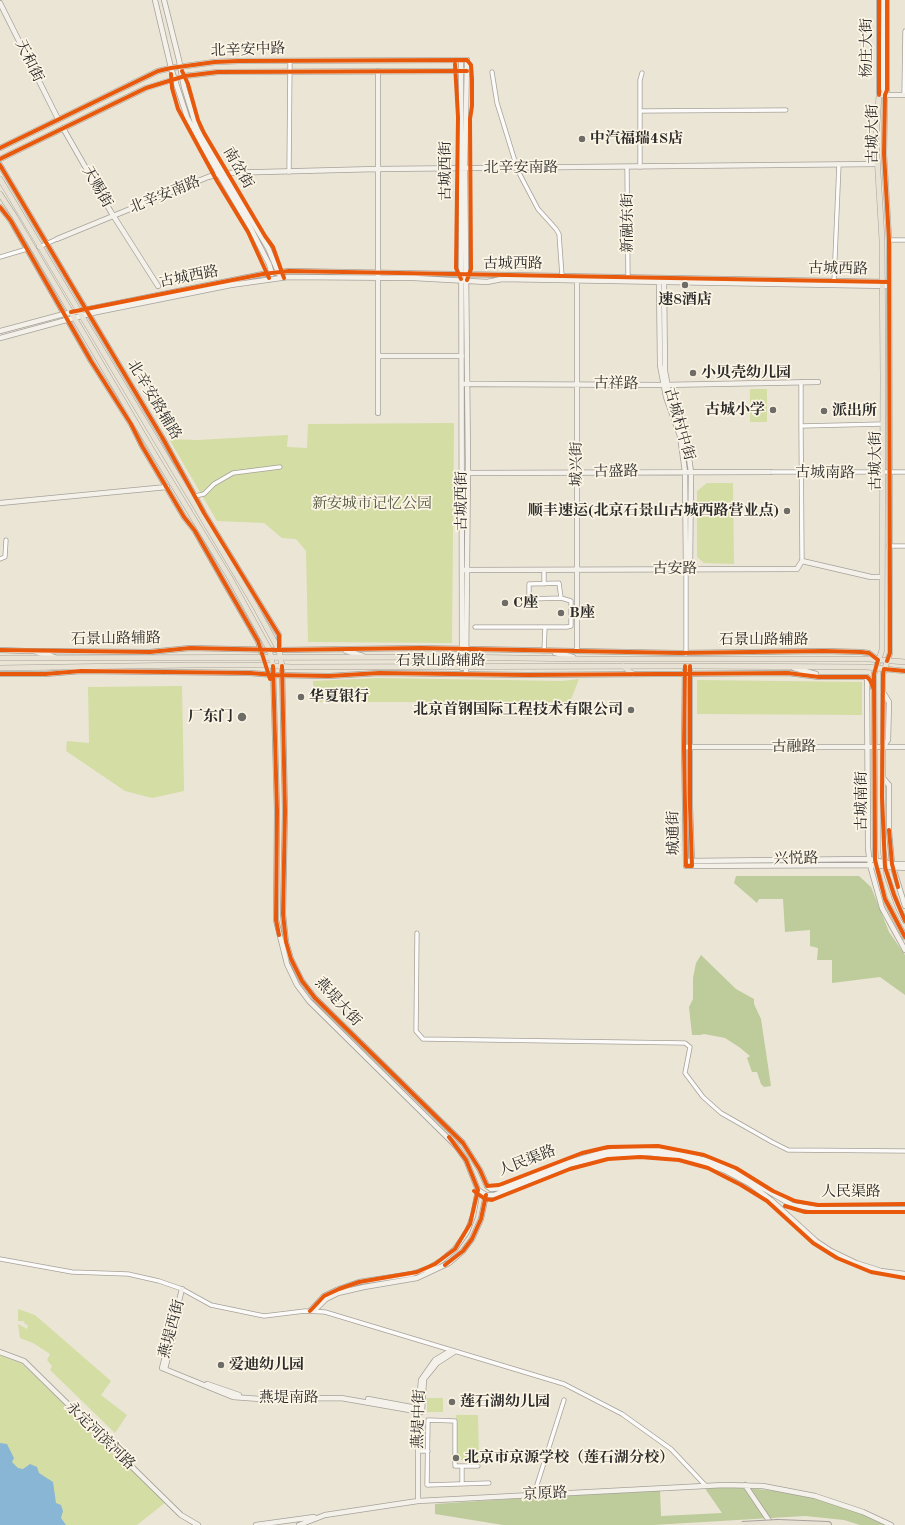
<!DOCTYPE html>
<meta charset="utf-8">
<style>
body{margin:0}
canvas{display:block;background:#ebe5d6}
</style>
<canvas width="905" height="1525"></canvas>
<script>
const ctx = document.querySelector('canvas').getContext('2d');
ctx.lineJoin = 'round';
function paint(path, color) { ctx.fillStyle = color; ctx.fill(path, 'evenodd'); }
const toPath = rows => new Path2D(rows.map(r => 'M' + r).join(''));
function trace(path, color, width, dash) { ctx.strokeStyle = color; ctx.lineWidth = width; ctx.lineCap = dash ? 'butt' : 'round'; ctx.setLineDash(dash || []); ctx.stroke(path); }
function drawText(font, color, halo, rows, align = 'center') {
  ctx.font = font + ' "Old Standard TT","Noto Serif SC",serif'; ctx.lineWidth = 3.5; ctx.setLineDash([]); ctx.textBaseline = 'middle'; ctx.strokeStyle = halo; ctx.fillStyle = color; for (const [text, x, y, turn = 0] of rows) {
    ctx.save(); ctx.translate(x, y); ctx.rotate((+turn || 0) * Math.PI / 180); ctx.textAlign = isNaN(turn) ? turn : align; if (halo) ctx.strokeText(text, 0, 0); ctx.fillText(text, 0, 0); ctx.restore();
  }
}
paint(toPath([
 [750,389,767,389,767,422,750,422],
 [454,423,452,643,308,642,306,551,296,539,282,538,264,523,217,521,169,439,197,440,288,435,287,447,307,448,308,424],
 [707,483,733,483,734,564,704,563,697,557,697,491],
 [378,678,562,681,579,679,570,702,314,702,313,681],
 [697,680,862,682,862,715,697,714],
 [182,686,184,791,152,798,125,791,66,751,67,741,89,743,88,687],
 [18,1309,35,1315,111,1381,101,1395,127,1415,115,1433,50,1370,52,1366,47,1360,50,1354,33,1343,20,1338,18,1324,27,1329,28,1325,25,1324,24,1321,18,1321],
 [0,1355,21,1363,166,1502,137,1525,0,1525],
 [427,1398,443,1398,443,1412,427,1412],
 [456,1415,478,1415,479,1460,456,1460]
]), '#d4dda3');
paint(toPath([
 [736,876,859,876,871,887,889,932,905,955,905,995,880,977,832,983,832,960,817,960,818,948,810,946,810,930,785,932,783,899,759,899,757,903,734,883],
 [701,955,736,989,754,999,754,1004,761,1019,771,1086,764,1087,761,1084,757,1072,752,1072,747,1058,750,1056,739,1047,725,1038,704,1034,700,1035,692,1035,689,1007,693,999,693,978,696,963],
 [704,1487,739,1487,794,1493,829,1502,865,1514,887,1525,860,1525,844,1520,805,1516,653,1525,503,1525,435,1514,435,1504,660,1489,661,1516,722,1513]
]), '#bdcc9a');
paint(toPath([
 [0,1443,7,1444,14,1458,12,1462,18,1468,23,1469,30,1464,37,1467,39,1473,53,1482,56,1503,61,1505,63,1511,61,1518,66,1525,0,1525]
]), '#89b6d5');
const street = toPath([
 [492,72,497,103,518,171,538,209,556,229,559,234,562,276],
 [904,95,905,31],
 [640,111,786,110],
 [640,167,640,80,642,73],
 [627,168,628,278],
 [289,172,290,61],
 [889,240,905,240],
 [39,247,57,239],
 [0,257,27,249],
 [834,281,839,164],
 [801,382,801,426,883,424],
 [801,426,802,561],
 [770,472,905,472],
 [195,496,204,494,214,484,233,473,280,467],
 [889,546,905,546],
 [0,559,5,557,6,540],
 [686,569,686,654],
 [544,570,544,584],
 [559,583,561,598,529,599,529,584,559,583],
 [475,627,567,627,571,626,571,601,561,598],
 [544,651,545,627],
 [417,933,416,1031,423,1039,685,1043,690,1047,685,1073,703,1097,721,1113,772,1142,788,1150,905,1151],
 [0,1259,72,1272,128,1274,159,1281,182,1289,211,1305,264,1316,305,1311,325,1312,564,1384,622,1414,671,1449,705,1485],
 [421,1451,428,1451],
 [462,1466,478,1466],
 [462,1484,462,1466,455,1466,455,1421,428,1420,427,1485,489,1483],
 [536,1494,536,1488,564,1400]
]);
const secondary = toPath([
 [155,0,171,68,187,117,203,147,250,227,269,264,272,274],
 [164,0,179,60,184,87,197,129,268,248,279,274],
 [879,0,879,95,905,95],
 [884,0,883,86,885,95],
 [0,3,58,119],
 [461,60,462,668],
 [885,95,887,90,887,0],
 [63,128,111,212,158,286],
 [0,165,162,437,204,513,279,635,279,650],
 [0,207,11,221,91,361,131,424,142,446,184,517,195,531,224,582,258,641,263,657],
 [57,239,208,177,223,173,377,169,877,164],
 [659,280,660,365,666,397,680,436,685,472,686,569],
 [664,281,665,371,669,393,687,444,691,472,690,569],
 [0,331,64,314,263,274,289,271,888,282],
 [0,338,92,313,231,285,288,277,414,278,487,282,502,279,888,286],
 [378,356,462,356],
 [464,384,663,385,818,382],
 [378,413,378,71],
 [464,473,770,472],
 [0,503,167,487],
 [464,570,797,569,802,561,871,577,882,577],
 [0,650,26,651],
 [24,651,150,652,190,648,279,650,420,648,679,653,824,651,861,652,869,653,878,660],
 [346,651,363,656],
 [577,651,577,279],
 [36,652,54,657],
 [555,653,573,657],
 [273,666,277,811,276,920,287,964,297,985,309,1001,456,1146,466,1160,478,1190,473,1216,467,1232,455,1249,442,1260,429,1268,412,1274,359,1282,339,1289,324,1296,310,1311],
 [282,666,285,811,283,914,286,942,291,959,302,981,315,998,463,1143,480,1170,487,1186,491,1189,503,1188,563,1164,604,1152,638,1149,658,1150,681,1153,715,1163,737,1173,792,1205,818,1209,905,1209],
 [685,666,684,747,686,866,870,865,905,868],
 [690,666,690,806,692,862],
 [794,668,816,674],
 [466,673,468,463,465,168,467,60],
 [0,674,45,674,81,671,250,673,274,675,329,676,379,673,527,675,788,673,819,677,867,677,870,680,874,690],
 [867,677,868,848,870,865,882,908,905,950],
 [883,692,889,702,888,740,883,747],
 [684,747,905,747],
 [883,778,889,785,889,831,892,864,905,906],
 [686,861,869,859,892,864,905,864],
 [478,1190,486,1195,494,1195,572,1164,611,1155,649,1153,686,1158,724,1170,750,1184,771,1200,816,1241,831,1251,856,1263,881,1271,905,1274],
 [182,1289,162,1368,233,1397,260,1399,341,1398,421,1412],
 [314,1311,326,1299,338,1293,364,1287,417,1278,449,1263,463,1251,472,1239,481,1219,486,1195],
 [0,1352,24,1361,181,1515,198,1525],
 [165,1369,176,1324],
 [207,1384,239,1395],
 [368,1399,422,1409],
 [422,1411,424,1379,437,1363,454,1352],
 [745,1485,772,1525],
 [418,1501,418,1417,421,1380,435,1360,450,1351],
 [256,1525,314,1517],
 [299,1525,325,1515,418,1501,724,1485,763,1486,815,1496,863,1512,891,1525]
]);
const primary = toPath([
 [879,95,876,139,882,240,883,377,882,650,874,674,875,848,876,866,885,899,905,937],
 [885,95,884,154,889,240,890,618,890,653,883,674,883,850,887,876,898,907,905,921],
 [0,148,158,71,171,68,215,62,239,61,467,60],
 [0,159,146,88,185,76,218,72,467,71],
 [0,179,255,606,279,650,282,666],
 [0,194,15,217,155,455,230,578,269,649,273,666],
 [0,658,454,657,583,659,869,659,905,662],
 [623,666,633,674],
 [0,668,190,665,265,665,290,667,690,666,867,667,905,671]
]);
const highway = toPath([
 [778,1523,828,1525]
]);
trace(street, '#a6a29a', 5);
trace(secondary, '#a6a29a', 6);
trace(primary, '#a6a29a', 6);
trace(highway, '#a6a29a', 8);
trace(street, '#fcfbf9', 3.5);
trace(secondary, '#f4f1ea', 4.5);
trace(primary, '#e7e2d4', 5);
trace(highway, '#e7e2d4', 6);
const highwayBridge = toPath([
 [742,1525,778,1523]
]);
trace(highwayBridge, '#a6a29a', 8, []);
trace(highwayBridge, '#e7e2d4', 6);
trace(toPath([
 [887,0,887,90,885,95,884,154,889,240,890,618,890,653,887,661],
 [455,64,458,117,456,268,461,279],
 [182,71,188,84,198,120,204,133,265,236,273,247,284,278],
 [171,74,172,88,178,109,217,181,248,232,269,278],
 [879,95,879,0],
 [0,148,158,71,171,68,215,62,239,61,467,60,471,65,472,79,472,106,470,119,471,269,467,280],
 [0,159,146,88,185,76,218,72,467,71],
 [0,165,162,437,204,513,279,635,279,650],
 [0,207,11,221,91,361,131,424,142,446,184,517,195,531,224,582,258,641,270,679],
 [71,312,263,274,289,271,888,282],
 [0,650,150,652,190,648,279,650,420,648,679,653,824,651,861,652,869,653,878,660],
 [878,660,874,674,875,860,885,899,905,937],
 [273,666,277,811,276,920,279,935],
 [282,666,285,811,283,914,286,942,291,959,302,981,315,998,463,1143,480,1170,487,1186,499,1185,582,1153,608,1147,658,1146,704,1155,736,1168,773,1191,795,1201,818,1205,905,1204],
 [685,666,684,747,686,866,692,866,690,806,690,666],
 [905,671,884,669,883,674,882,797,885,867,894,895,905,921],
 [0,674,45,674,81,671,250,673,274,675,329,676,379,673,527,675,788,673,819,677,867,677,870,680,874,690],
 [889,830,892,864,898,887],
 [474,1191,485,1199,492,1200,570,1169,608,1159,640,1157,679,1160,708,1168,741,1185,767,1201,813,1243,837,1258,871,1272,905,1278],
 [785,1206,805,1212,905,1212],
 [445,1265,463,1251,472,1239,481,1219,486,1195],
 [310,1311,324,1296,339,1289,359,1282,417,1272,435,1264,455,1249,470,1224,478,1190,466,1160,449,1137]
]), '#e8590c', 4);
for (const [x, y, r, color] of [
 [582,139,4,"#6e6c67"],
 [685,285,4,"#6e6c67"],
 [693,373,4,"#6e6c67"],
 [773,410,4,"#6e6c67"],
 [824,411,4,"#6e6c67"],
 [787,511,4,"#6e6c67"],
 [505,603,4,"#6e6c67"],
 [561,613,4,"#6e6c67"],
 [301,697,4,"#6e6c67"],
 [631,710,4,"#6e6c67"],
 [242,717,5,"#6e6c67"],
 [221,1365,4,"#6e6c67"],
 [452,1402,4,"#6e6c67"],
 [456,1458,4,"#6e6c67"]
]) { const dot = new Path2D(); dot.arc(x, y, r, 0, 2 * Math.PI); ctx.fillStyle = color; ctx.fill(dot); trace(dot, '#fcf5e5', 1.5); }
drawText('15px', '#2b2b2b', '#fcf5e5', [
 ["杨庄大街",867,48,-90],
 ["北辛安中路",248,50,-2],
 ["天和街",29,61,64],
 ["古城大街",873,134,-90],
 ["南岔街",238,168,60],
 ["北辛安南路",521,168],
 ["古城西街",446,171,-90],
 ["天赐街",97,187,60],
 ["北辛安南路",165,195,-22],
 ["新融东街",628,223,-90],
 ["古城西路",513,264],
 ["古城西路",838,269,1],
 ["古城西路",189,277,-11],
 ["古祥路",616,384,1],
 ["北辛安路辅路",154,400,59],
 ["古城村中街",679,424,74],
 ["古城大街",876,461,-90],
 ["城兴街",577,464,-90],
 ["古盛路",616,472,-1],
 ["古城南路",825,473,1],
 ["古城西街",462,501,-90],
 ["古安路",675,569],
 ["石景山路辅路",116,639,-1],
 ["石景山路辅路",764,640],
 ["石景山路辅路",441,661],
 ["古融路",794,747],
 ["古城南街",862,801,-90],
 ["城通街",674,833,-91],
 ["兴悦路",796,859,-1],
 ["燕堤大街",338,1002,47],
 ["人民渠路",527,1161,-21],
 ["人民渠路",851,1192],
 ["燕堤西街",172,1329,-75],
 ["燕堤南路",289,1398],
 ["燕堤中街",419,1419,-88],
 ["永定河滨河路",100,1436,44],
 ["京原路",545,1494,-3]
]);
drawText('bold 15px', '#2b2b2b', '#fcf5e5', [
 ["中汽福瑞4S店",590,139],
 ["速8酒店",685,300,"center"],
 ["小贝壳幼儿园",701,373],
 ["古城小学",765,410,"right"],
 ["派出所",832,411],
 ["顺丰速运(北京石景山古城西路营业点)",779,511,"right"],
 ["C座",513,603],
 ["B座",569,613],
 ["华夏银行",309,697],
 ["北京首钢国际工程技术有限公司",623,710,"right"],
 ["厂东门",233,717,"right"],
 ["爱迪幼儿园",229,1365],
 ["莲石湖幼儿园",460,1402],
 ["北京市京源学校（莲石湖分校）",464,1458]
], 'left');
drawText('15px', '#50563e', '#fcf5e5', [
 ["新安城市记忆公园",372,504]
]);
</script>
